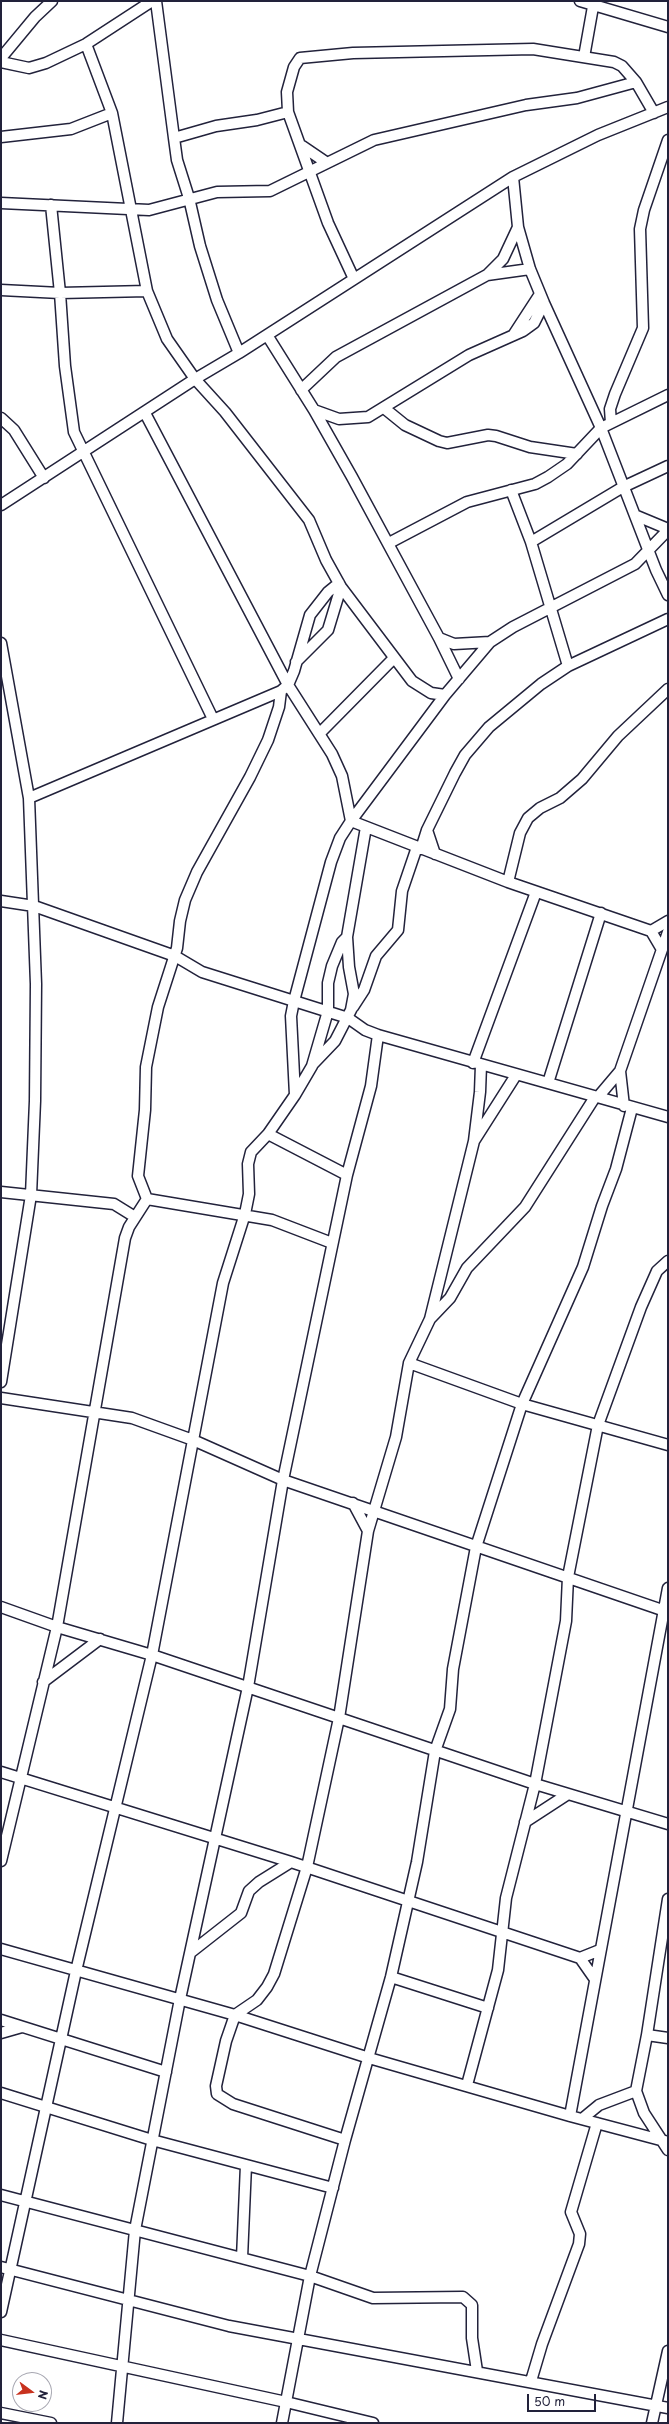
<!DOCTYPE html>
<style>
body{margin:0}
#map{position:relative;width:669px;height:2424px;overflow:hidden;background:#fff;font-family:"Playpen Sans",sans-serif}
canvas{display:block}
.frame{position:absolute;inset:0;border:2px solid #22223b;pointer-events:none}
.north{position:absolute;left:12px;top:2372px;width:40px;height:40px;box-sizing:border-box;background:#fff;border:1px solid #a7a7b1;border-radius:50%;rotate:105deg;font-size:11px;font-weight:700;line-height:16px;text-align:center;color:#22223b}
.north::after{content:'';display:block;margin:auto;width:14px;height:18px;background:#c8321e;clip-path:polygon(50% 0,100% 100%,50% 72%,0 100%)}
.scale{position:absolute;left:527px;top:2394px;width:69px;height:18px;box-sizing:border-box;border:2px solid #22223b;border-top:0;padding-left:5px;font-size:12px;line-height:14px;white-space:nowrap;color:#22223b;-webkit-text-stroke:3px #fff;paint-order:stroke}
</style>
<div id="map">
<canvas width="669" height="2424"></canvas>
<div class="frame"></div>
<div class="north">N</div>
<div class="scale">50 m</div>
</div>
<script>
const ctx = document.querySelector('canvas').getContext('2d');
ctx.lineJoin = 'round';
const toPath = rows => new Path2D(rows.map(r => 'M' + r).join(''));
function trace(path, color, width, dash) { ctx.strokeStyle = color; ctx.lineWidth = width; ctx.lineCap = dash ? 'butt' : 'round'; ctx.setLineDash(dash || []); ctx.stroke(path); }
const minor = toPath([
 [156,1,174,138,216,126,257,120,288,112],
 [580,1,668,27],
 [86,44,112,113,147,291,167,339,195,379,225,412,309,520,326,560,341,587,412,681,431,693,445,695],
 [584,57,594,1],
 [1,58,35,17,52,1],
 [1,62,29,68,46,63,86,44,152,1],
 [1,137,71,129,112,113],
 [174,138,177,160,189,198,200,246,217,300,239,353],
 [302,146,327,163],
 [513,177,518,227,530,269,544,303,601,428,656,570,668,595],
 [1,203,149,210,217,192,270,191,374,140,526,105,577,98,636,82,654,113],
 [51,205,60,293,65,366,74,432,213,719],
 [487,275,530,269],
 [354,279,328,223,288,112,287,92,294,67,300,58,353,53,533,49,614,62,622,66,636,82],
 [1,290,60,293,147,291],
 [514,334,540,294],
 [267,335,314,410,352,477,439,638,459,679],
 [301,390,336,357,487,275,503,259,518,227],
 [384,408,405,425,439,441,447,443,488,435,496,436,530,447,577,454],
 [314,410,339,419,368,417,469,355,523,331,534,323,544,303],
 [145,413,288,685,332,754,342,776,351,821],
 [1,418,14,430,44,478],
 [611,423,610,409,615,394,643,328,640,229,644,210,668,140],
 [511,490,531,542,568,666],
 [1,505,195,379,239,353,513,177,598,135,668,107],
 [637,516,668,529],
 [531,542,623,487,668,466],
 [389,543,467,502,535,484,548,477,567,464,601,428,668,395],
 [439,638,454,644,490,642],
 [1,643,29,798,36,984,35,1101,31,1195,1,1382],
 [296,662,328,630,341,587],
 [281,691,279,707,268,740,250,777,197,872,185,900,180,921,177,948,158,1007,146,1067,145,1110,138,1176,147,1199,272,1220,332,1243],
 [320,733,394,658],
 [29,798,281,691,288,685,294,671,310,615,328,592,339,583],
 [351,821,508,882,651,931,661,948],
 [427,830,435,854],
 [421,849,427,830,455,773,465,755,489,727,541,684,568,666,668,619],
 [508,882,520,833,528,818,540,808,560,798,582,779,618,736,668,689],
 [1,901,34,906,175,956,202,972,348,1018,365,1030,378,1035,668,1117],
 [651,931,668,921],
 [353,1007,364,990,376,956,398,930,402,891,417,847],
 [473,1063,536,892],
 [313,1064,335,1041,351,1010,354,994,349,967,347,937,366,827],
 [620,1071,624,1106],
 [548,1083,601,913],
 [295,1095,291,1016,294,1001,331,862,340,838,351,821,445,695,490,642,513,627,635,564,668,530],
 [598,1097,620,1071,668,932],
 [268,1134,347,1175],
 [474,1141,516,1075],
 [1,1192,114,1204,135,1217],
 [430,1319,450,1298,467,1268,525,1207,595,1097],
 [409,1363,522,1404,668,1445],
 [1,1398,132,1418,193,1440,283,1480,668,1612],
 [353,1503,368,1531],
 [1,1607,57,1627,152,1655,535,1784,668,1824],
 [43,1682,100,1639],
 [1,1772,291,1862,580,1958,594,1978],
 [525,1822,568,1794],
 [1,1861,57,1627,125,1238,129,1227,147,1199],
 [668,1899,647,2035,636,2091,644,2113,668,2150],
 [1,1949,235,2015,369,2058,570,2116,668,2142],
 [190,1953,241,1913,249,1891,259,1882,291,1862],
 [580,1958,600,1950],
 [391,1977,488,2008],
 [1,2020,166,2072],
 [1,2033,22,2027],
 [647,2035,668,2038],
 [467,2085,498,1970,506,1898,535,1784,566,1621,568,1577,598,1425,641,1307,657,1271,668,1261],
 [1,2093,152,2140,333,2188],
 [570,2116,668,1588],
 [582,2119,599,2105,636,2091],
 [345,2140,233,2104,217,2094,216,2086,226,2041,235,2015,257,2000,267,1987,274,1974,307,1867,339,1718,368,1531,396,1437,409,1363,430,1319,474,1141,480,1092,481,1065],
 [1,2195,310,2276,373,2298,463,2297,472,2305,472,2338,477,2371],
 [242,2258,246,2165],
 [1,2267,229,2326,668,2408],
 [1,2312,76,1971,152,1655,223,1283,245,1214,249,1194,248,1164,251,1152,268,1134,295,1095,312,1066,328,1011,328,983,332,966,342,942,347,937],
 [1,2340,286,2402,373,2423],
 [531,2381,542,2344,579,2244,580,2234,571,2212,597,2123],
 [1,2413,51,2423],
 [117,2423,135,2230,180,1999,248,1687,283,1480,347,1175,371,1086,378,1035],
 [282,2423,310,2276,345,2140,391,1977,417,1862,435,1751,450,1709,453,1669,476,1547,522,1404,583,1267,602,1206,616,1169,632,1108],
 [652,2423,668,2351]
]);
trace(minor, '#22223b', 13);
trace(minor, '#fff', 10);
</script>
